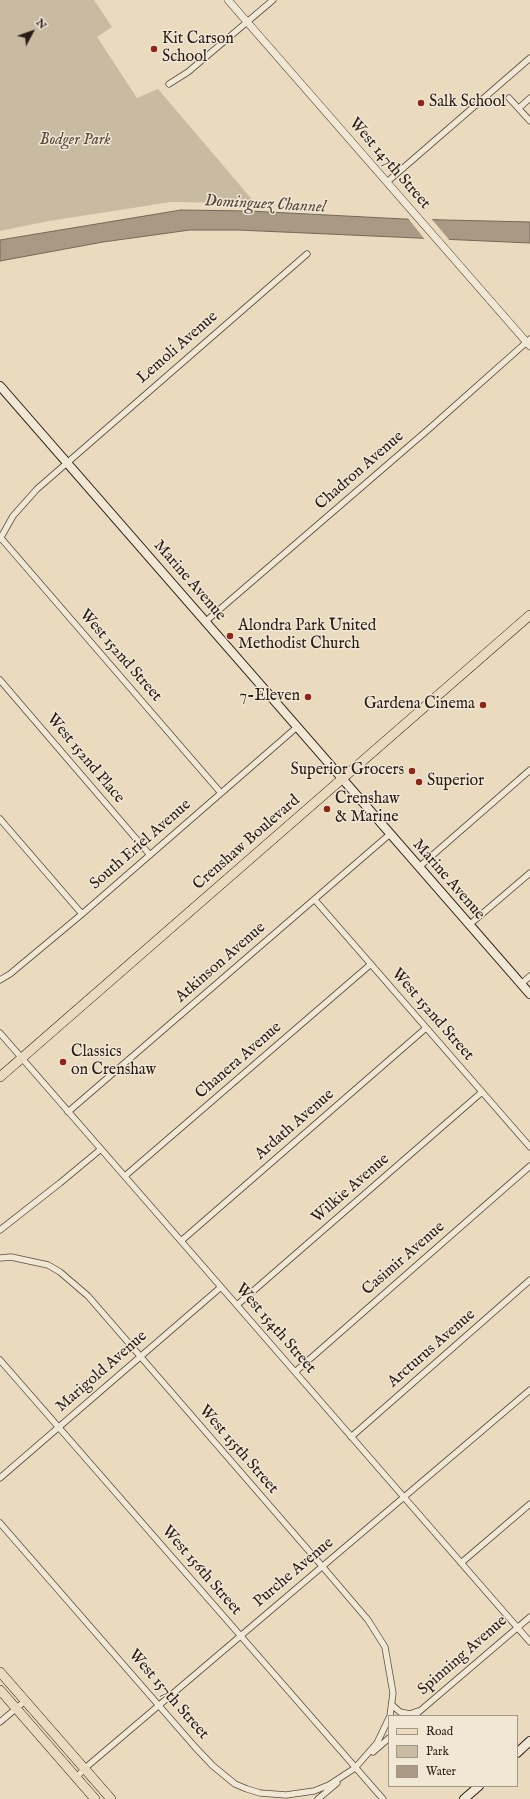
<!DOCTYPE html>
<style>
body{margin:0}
#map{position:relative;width:530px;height:1799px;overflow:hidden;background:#eadabe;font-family:"IM FELL English",serif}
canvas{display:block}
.legend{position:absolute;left:388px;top:1715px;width:130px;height:72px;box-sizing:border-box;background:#f1e7d5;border:1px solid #a19689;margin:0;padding:5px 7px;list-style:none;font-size:12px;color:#2a1c17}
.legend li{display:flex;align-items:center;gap:8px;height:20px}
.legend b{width:20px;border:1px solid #a19689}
.north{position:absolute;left:12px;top:12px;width:40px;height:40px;-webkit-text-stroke:3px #f1e7d5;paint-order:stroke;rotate:49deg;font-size:11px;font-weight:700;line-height:16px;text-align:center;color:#2a1c17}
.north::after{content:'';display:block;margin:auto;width:14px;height:18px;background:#2a1c17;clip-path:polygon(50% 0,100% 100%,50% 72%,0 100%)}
</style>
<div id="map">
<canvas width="530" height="1799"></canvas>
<ul class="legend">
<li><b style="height:5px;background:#eadabe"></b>Road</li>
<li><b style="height:11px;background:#c9baa2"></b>Park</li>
<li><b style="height:11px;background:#a99985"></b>Water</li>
</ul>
<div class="north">N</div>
</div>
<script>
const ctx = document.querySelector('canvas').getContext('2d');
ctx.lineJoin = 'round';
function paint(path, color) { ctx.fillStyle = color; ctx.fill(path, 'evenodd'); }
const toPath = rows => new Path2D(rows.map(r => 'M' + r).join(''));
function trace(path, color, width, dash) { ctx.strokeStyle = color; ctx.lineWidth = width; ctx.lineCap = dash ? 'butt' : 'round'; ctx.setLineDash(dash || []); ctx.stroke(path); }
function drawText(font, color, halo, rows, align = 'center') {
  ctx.font = font + ' "IM FELL English",serif'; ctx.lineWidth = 3; ctx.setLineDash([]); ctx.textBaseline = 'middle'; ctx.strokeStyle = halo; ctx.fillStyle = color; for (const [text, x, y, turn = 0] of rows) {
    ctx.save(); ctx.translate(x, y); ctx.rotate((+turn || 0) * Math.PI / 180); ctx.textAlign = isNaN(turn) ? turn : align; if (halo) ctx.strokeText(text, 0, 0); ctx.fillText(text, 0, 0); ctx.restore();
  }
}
paint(toPath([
 [0,0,94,0,112,27,97,37,137,98,158,89,255,203,171,202,49,221,0,231]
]), '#c9baa2');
const water = toPath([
 [181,210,249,211,404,219,530,222,530,243,238,230,190,230,103,242,0,261,0,240,181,210]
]);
paint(water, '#a99985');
trace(water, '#766759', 1);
paint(toPath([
 [407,217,430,217,451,242,426,241]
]), '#eadabe');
const minor = toPath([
 [169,84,188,72,273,0],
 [509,98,530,121],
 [519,108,530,98],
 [387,182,530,58],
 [0,537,221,793],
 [0,539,13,516,37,489,307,254],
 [205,622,430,428,530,339],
 [0,680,150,855],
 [0,819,82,914],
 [419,867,530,770],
 [315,900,530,1147],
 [469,925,530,873],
 [0,980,10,974,82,914,297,727],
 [521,984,530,976],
 [0,1033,530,1642],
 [68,1112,390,834],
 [125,1176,371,964],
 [0,1230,60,1183,101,1149],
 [181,1241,426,1028],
 [0,1258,11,1257,48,1265,60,1272,88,1296,322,1566,368,1620,385,1647,393,1693,390,1716],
 [237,1305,482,1092],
 [0,1360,383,1799],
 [295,1372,530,1166],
 [351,1437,530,1280],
 [0,1478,221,1287],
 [0,1523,195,1747,213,1766,235,1784,247,1789,260,1793,286,1795,314,1791,329,1785,355,1768,377,1743,389,1718],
 [461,1563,530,1504],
 [392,1705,400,1712,410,1714,418,1711],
 [414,1716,530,1617],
 [0,1722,25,1701],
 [373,1752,389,1738],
 [77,1777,84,1769,530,1390],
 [318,1799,337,1783]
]);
const tertiary = toPath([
 [228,0,530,346]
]);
const secondary = toPath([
 [0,386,530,994],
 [517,1753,530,1741],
 [464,1799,479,1786]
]);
const primary = toPath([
 [0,1077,530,615],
 [0,1672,111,1799],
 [0,1690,95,1799]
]);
trace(minor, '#5a4c41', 7);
trace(tertiary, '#5a4c41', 8);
trace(secondary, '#2a1c17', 10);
trace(primary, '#2a1c17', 10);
trace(minor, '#f1e7d5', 5.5);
trace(tertiary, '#f1e7d5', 7);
trace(secondary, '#f1e7d5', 8);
trace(primary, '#eadabe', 9);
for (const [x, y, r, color] of [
 [154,49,4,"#8f2418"],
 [421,103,4,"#8f2418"],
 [230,636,4,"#8f2418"],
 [308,697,4,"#8f2418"],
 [483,705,4,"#8f2418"],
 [412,771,4,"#8f2418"],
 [419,782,4,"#8f2418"],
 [327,809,4,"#8f2418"],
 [63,1062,4,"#8f2418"]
]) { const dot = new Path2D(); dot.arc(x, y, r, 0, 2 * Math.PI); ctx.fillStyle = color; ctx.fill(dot); trace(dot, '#f1e7d5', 1.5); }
drawText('16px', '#2a1c17', '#f1e7d5', [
 ["Kit Carson",162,40],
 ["School",162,58],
 ["Salk School",429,103],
 ["Alondra Park United",238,627],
 ["Methodist Church",238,645],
 ["7-Eleven",300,697,"right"],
 ["Gardena Cinema",475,705,"right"],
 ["Superior Grocers",404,771,"right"],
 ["Superior",427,782],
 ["Crenshaw",335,800],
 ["& Marine",335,818],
 ["Classics",71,1053],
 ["on Crenshaw",71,1071]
], 'left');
drawText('italic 16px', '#5a4b41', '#f1e7d5', [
 ["Bodger Park",75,141]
]);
drawText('16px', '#2a1c17', '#f1e7d5', [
 ["West 147th Street",389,164,49],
 ["Lemoli Avenue",178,348,-41],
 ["Chadron Avenue",360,471,-41],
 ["Marine Avenue",189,581,49],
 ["West 152nd Street",120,656,49],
 ["West 152nd Place",85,759,50],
 ["Crenshaw Boulevard",247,843,-41],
 ["South Eriel Avenue",141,845,-41],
 ["Marine Avenue",448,880,49],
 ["Atkinson Avenue",221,963,-41],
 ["West 152nd Street",432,1015,49],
 ["Chanera Avenue",239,1061,-41],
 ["Ardath Avenue",295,1125,-41],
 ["Wilkie Avenue",351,1189,-41],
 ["Casimir Avenue",404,1259,-41],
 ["West 154th Street",275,1329,49],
 ["Arcturus Avenue",432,1349,-41],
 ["Marigold Avenue",102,1372,-41],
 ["West 155th Street",238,1450,49],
 ["West 156th Street",201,1571,49],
 ["Purche Avenue",294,1573,-40],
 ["Spinning Avenue",463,1656,-41],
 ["West 157th Street",168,1695,49]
]);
drawText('italic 17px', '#56483e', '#f1e7d5', [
 ["Dominguez Channel",265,205,3]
]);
</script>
